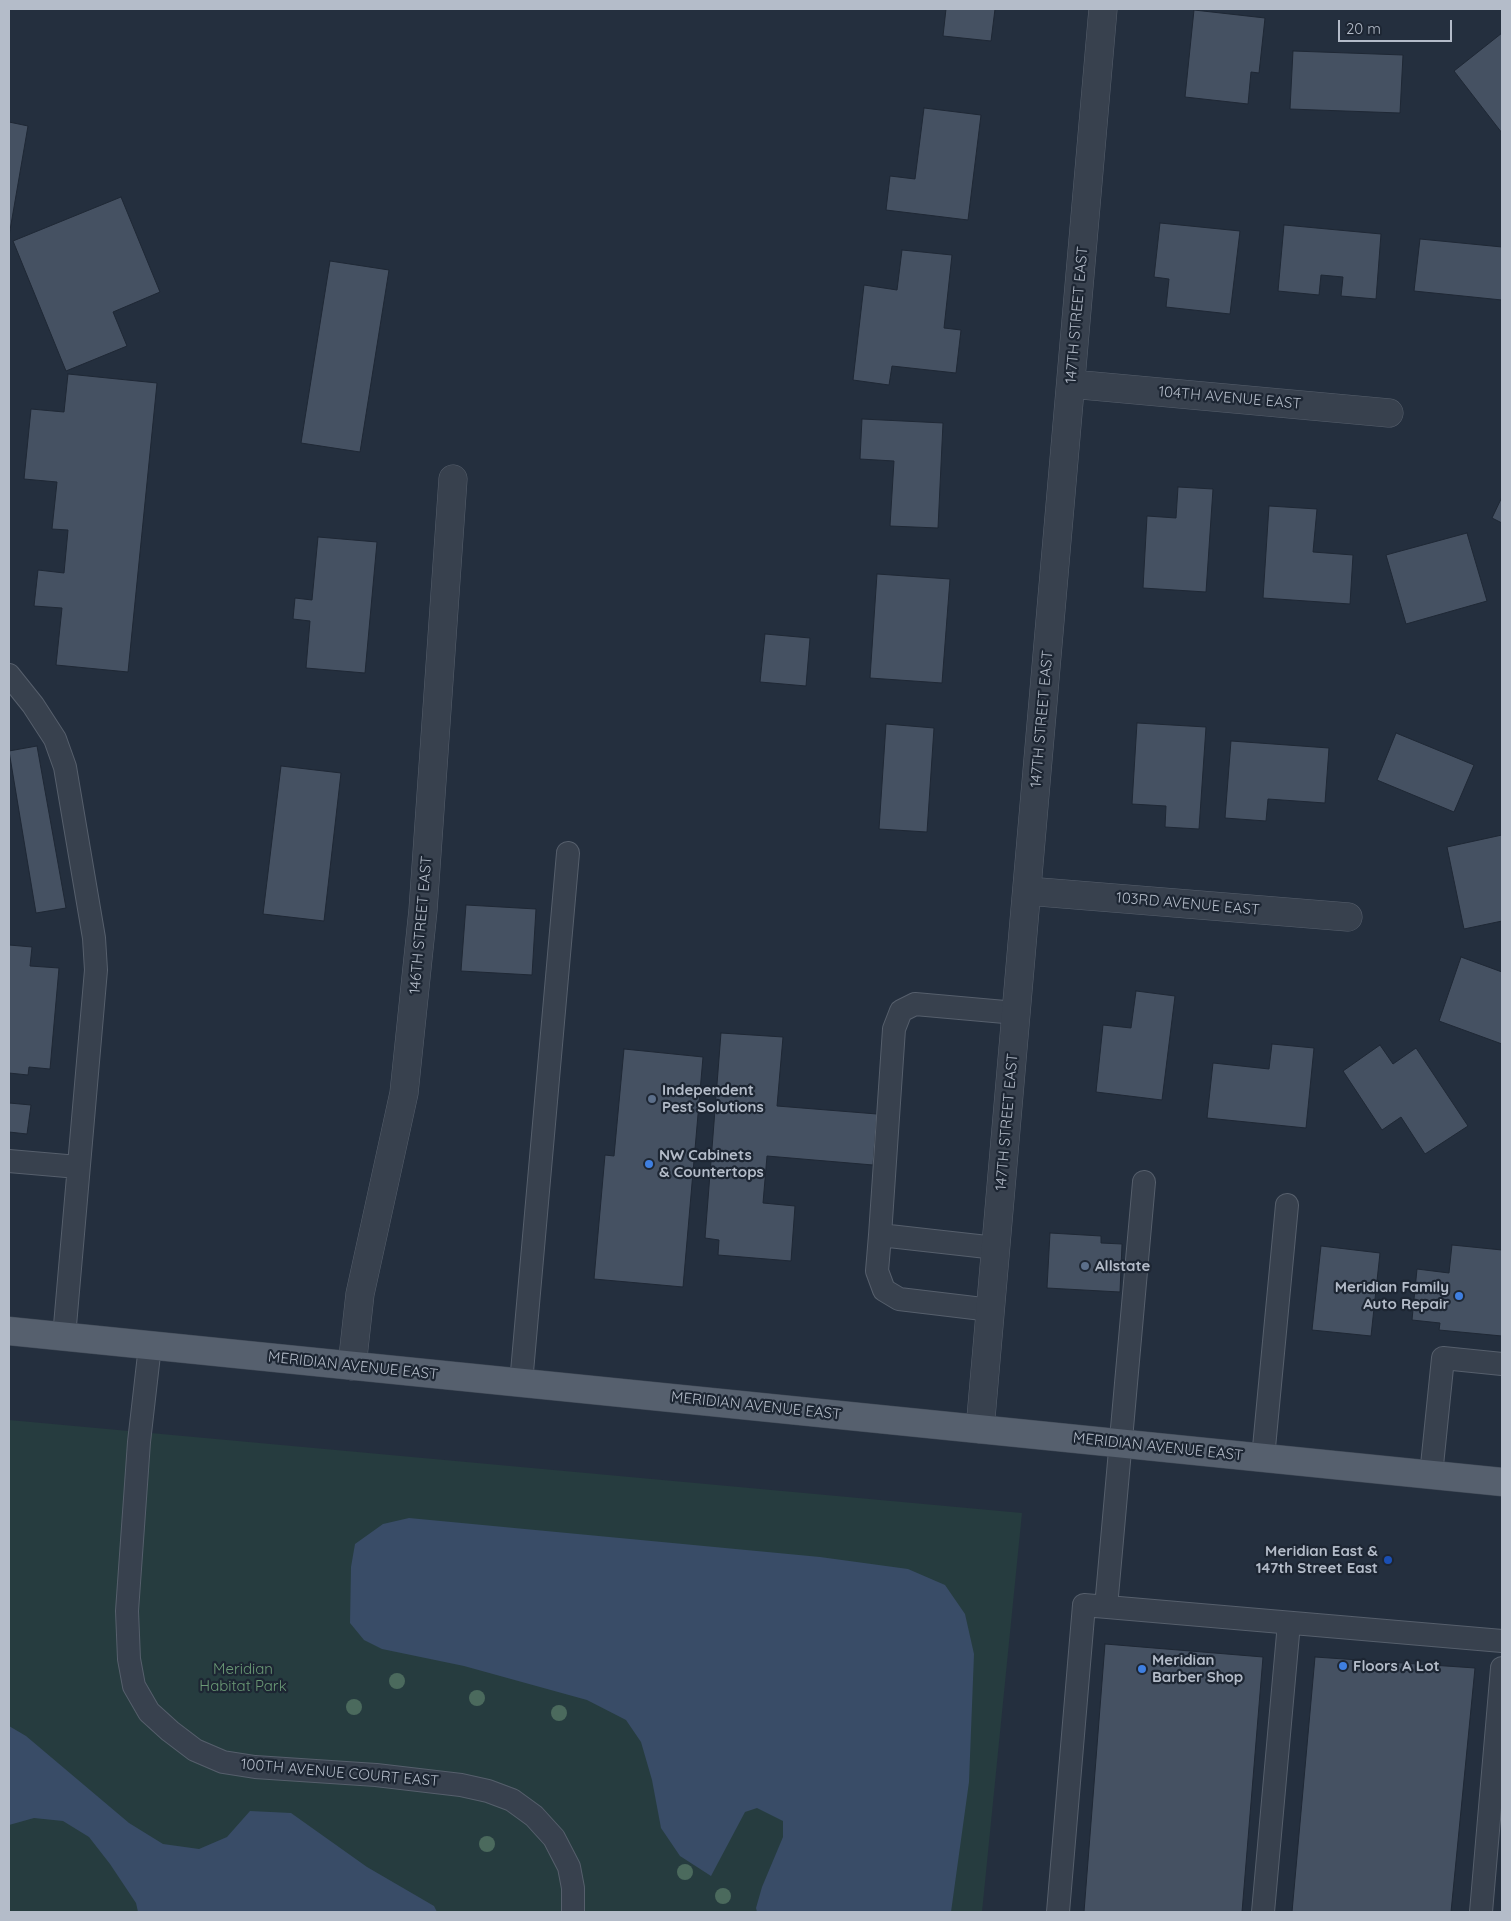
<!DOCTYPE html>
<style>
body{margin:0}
#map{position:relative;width:1511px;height:1921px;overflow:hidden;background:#242f3e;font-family:Quicksand,sans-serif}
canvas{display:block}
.frame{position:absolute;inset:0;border:10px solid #b4bcc9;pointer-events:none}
.scale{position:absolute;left:1338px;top:20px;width:114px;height:22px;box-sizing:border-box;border:2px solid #b4bcc9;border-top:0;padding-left:6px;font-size:15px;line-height:18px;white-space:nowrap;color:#b4bcc9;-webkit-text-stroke:4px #1d2633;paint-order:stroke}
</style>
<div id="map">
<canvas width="1511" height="1921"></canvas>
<div class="frame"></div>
<div class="scale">20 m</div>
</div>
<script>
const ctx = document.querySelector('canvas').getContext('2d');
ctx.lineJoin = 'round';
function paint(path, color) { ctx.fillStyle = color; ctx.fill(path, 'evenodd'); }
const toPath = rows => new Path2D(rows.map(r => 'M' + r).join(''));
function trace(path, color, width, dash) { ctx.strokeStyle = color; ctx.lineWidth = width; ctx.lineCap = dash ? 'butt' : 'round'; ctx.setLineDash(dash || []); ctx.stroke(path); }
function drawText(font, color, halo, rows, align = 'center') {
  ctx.font = font + ' Quicksand,sans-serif'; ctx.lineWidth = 4.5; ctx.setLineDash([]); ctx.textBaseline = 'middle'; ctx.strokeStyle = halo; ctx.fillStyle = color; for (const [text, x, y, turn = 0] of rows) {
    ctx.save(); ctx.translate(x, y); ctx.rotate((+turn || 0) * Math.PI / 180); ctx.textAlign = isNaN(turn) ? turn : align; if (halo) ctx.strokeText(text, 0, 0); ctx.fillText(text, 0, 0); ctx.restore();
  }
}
paint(toPath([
 [9,1420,1022,1513,982,1912,9,1912]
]), '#263c3f');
paint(toPath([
 [409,1518,820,1557,908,1569,945,1585,965,1614,974,1654,969,1782,951,1912,757,1912,756,1908,762,1887,783,1837,783,1821,757,1808,745,1812,711,1876,680,1856,661,1828,652,1780,641,1742,626,1720,587,1700,464,1666,382,1649,364,1640,350,1623,351,1567,355,1544,383,1524],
 [9,1726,26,1736,129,1823,163,1844,199,1849,227,1837,250,1811,291,1813,367,1867,434,1906,437,1912,138,1912,136,1903,110,1864,89,1837,63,1821,34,1818,9,1825]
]), '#394c67');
const building = toPath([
 [946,9,995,9,991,41,943,36,946,9],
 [1194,10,1265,18,1259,73,1251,72,1248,104,1185,97,1194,10],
 [1502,33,1502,133,1454,71,1502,33],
 [1293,51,1403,55,1400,113,1290,109,1293,51],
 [924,108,981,115,968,220,886,210,890,176,915,179,924,108],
 [9,122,28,126,9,236,9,122],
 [121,197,160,292,113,312,127,346,66,371,13,241,121,197],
 [1160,223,1240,231,1230,314,1166,307,1169,279,1154,277,1160,223],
 [1284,225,1381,234,1376,299,1341,296,1343,277,1321,275,1319,295,1278,291,1284,225],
 [1420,239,1502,247,1502,300,1414,291,1420,239],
 [902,250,952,255,944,328,961,330,956,373,892,366,889,385,853,380,864,285,897,290,902,250],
 [330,261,389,270,360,452,301,443,330,261],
 [68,374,157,383,128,672,56,665,62,608,34,606,38,570,64,573,68,530,52,529,57,482,24,479,31,409,64,412,68,374],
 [862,419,943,423,938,528,890,526,894,461,860,459,862,419],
 [1178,487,1213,489,1206,592,1143,588,1147,516,1176,518,1178,487],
 [1502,497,1502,523,1492,518,1502,497],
 [1269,506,1317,509,1313,552,1353,555,1350,604,1263,598,1269,506],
 [1467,533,1487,601,1406,624,1386,555,1467,533],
 [318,537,377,542,365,673,306,668,310,621,293,619,295,598,312,600,318,537],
 [877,574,950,579,942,683,870,678,877,574],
 [765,634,810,638,806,686,760,682,765,634],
 [1137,723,1206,727,1199,829,1165,827,1166,806,1132,804,1137,723],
 [886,724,934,728,927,832,879,829,886,724],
 [1396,733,1474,765,1454,812,1377,780,1396,733],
 [1231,741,1329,748,1325,803,1268,799,1266,821,1225,818,1231,741],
 [37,746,66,908,36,913,9,751,37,746],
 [281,766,341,773,324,921,263,914,281,766],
 [1502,835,1502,921,1464,929,1447,847,1502,835],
 [466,905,536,909,532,975,461,971,466,905],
 [9,945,32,947,30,966,59,968,50,1069,29,1067,28,1075,9,1073,9,945],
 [1461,957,1502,972,1502,1044,1439,1021,1461,957],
 [1136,991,1175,996,1162,1100,1096,1092,1103,1025,1131,1028,1136,991],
 [721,1033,783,1037,777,1106,877,1114,873,1165,767,1156,763,1203,795,1206,791,1261,718,1255,719,1240,705,1238,721,1033],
 [1272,1044,1314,1048,1306,1128,1207,1118,1213,1063,1269,1069,1272,1044],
 [1380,1045,1393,1064,1416,1048,1468,1126,1425,1154,1401,1117,1382,1130,1343,1071,1380,1045],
 [624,1049,703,1057,683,1287,594,1279,605,1155,614,1156,624,1049],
 [9,1103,31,1105,27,1134,9,1132,9,1103],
 [1050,1233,1101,1236,1101,1243,1122,1244,1120,1292,1047,1288,1050,1233],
 [1452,1245,1502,1250,1502,1336,1439,1330,1440,1323,1412,1320,1417,1269,1449,1273,1452,1245],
 [1321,1246,1380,1253,1371,1336,1312,1330,1321,1246],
 [1105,1644,1263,1657,1242,1912,1084,1912,1105,1644],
 [1315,1657,1475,1668,1451,1912,1292,1912,1315,1657]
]);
paint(building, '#455162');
trace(building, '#1f2835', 1);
const service = toPath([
 [9,675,33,705,55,739,65,767,94,938,96,970,64,1337],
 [9,1161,78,1167],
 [880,1235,877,1271,884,1290,899,1299,991,1310],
 [996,1248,880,1235,894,1029,901,1011,915,1004,1016,1013],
 [150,1346,139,1442,127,1611,129,1659,134,1686,149,1712,170,1731,195,1750,223,1762,255,1767,376,1775,461,1785,488,1791,512,1800,534,1816,554,1838,569,1867,573,1888,573,1912],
 [521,1383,568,853],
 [1263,1458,1287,1205],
 [1431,1475,1443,1358,1502,1364],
 [1106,1607,1144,1182],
 [1058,1912,1084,1605,1502,1641],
 [1263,1912,1289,1623],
 [1481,1912,1502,1668]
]);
const minor = toPath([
 [1071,384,1389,413],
 [1027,891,1348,917],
 [352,1366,360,1294,404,1093,423,910,453,479],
 [980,1429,1103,9]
]);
const primary = toPath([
 [9,1331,1502,1482]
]);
trace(service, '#565f6c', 24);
trace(minor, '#565f6c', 29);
trace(primary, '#414a57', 29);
trace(service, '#38414e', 22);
trace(minor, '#38414e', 28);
trace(primary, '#56606e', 28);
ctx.fillStyle = '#4b6a5d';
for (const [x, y] of [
 [397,1681],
 [477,1698],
 [354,1707],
 [559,1713],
 [487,1844],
 [685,1872],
 [723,1896]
]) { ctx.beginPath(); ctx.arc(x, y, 8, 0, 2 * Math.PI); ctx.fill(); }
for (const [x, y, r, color] of [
 [652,1099,5,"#5c6f8a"],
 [649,1164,5,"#3f7fe0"],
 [1085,1266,5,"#5c6f8a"],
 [1459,1296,5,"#3f7fe0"],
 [1388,1560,5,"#1a4fb4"],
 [1343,1666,5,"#3f7fe0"],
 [1142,1669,5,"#3f7fe0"]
]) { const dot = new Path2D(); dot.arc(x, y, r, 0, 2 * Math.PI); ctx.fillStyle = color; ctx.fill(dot); trace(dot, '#1d2633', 2); }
drawText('15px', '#b4bcc9', '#1d2633', [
 ["147TH STREET EAST",1077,315,-85],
 ["104TH AVENUE EAST",1230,398,5],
 ["147TH STREET EAST",1042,719,-85],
 ["103RD AVENUE EAST",1188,904,5],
 ["146TH STREET EAST",421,925,-85],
 ["147TH STREET EAST",1007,1122,-85],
 ["MERIDIAN AVENUE EAST",353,1366,6],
 ["MERIDIAN AVENUE EAST",756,1406,6],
 ["MERIDIAN AVENUE EAST",1158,1447,6],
 ["100TH AVENUE COURT EAST",340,1773,5]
]);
drawText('bold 15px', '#b4bcc9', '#1d2633', [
 ["Independent",662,1090],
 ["Pest Solutions",662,1107],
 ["NW Cabinets",659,1155],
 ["& Countertops",659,1172],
 ["Allstate",1095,1266],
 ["Meridian Family",1449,1287,"right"],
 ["Auto Repair",1449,1304,"right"],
 ["Meridian East &",1378,1551,"right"],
 ["147th Street East",1378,1568,"right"],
 ["Meridian",1152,1660],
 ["Barber Shop",1152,1677],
 ["Floors A Lot",1353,1666]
], 'left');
drawText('15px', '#6b9a76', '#1d2633', [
 ["Meridian",243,1669],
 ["Habitat Park",243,1686]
]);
</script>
